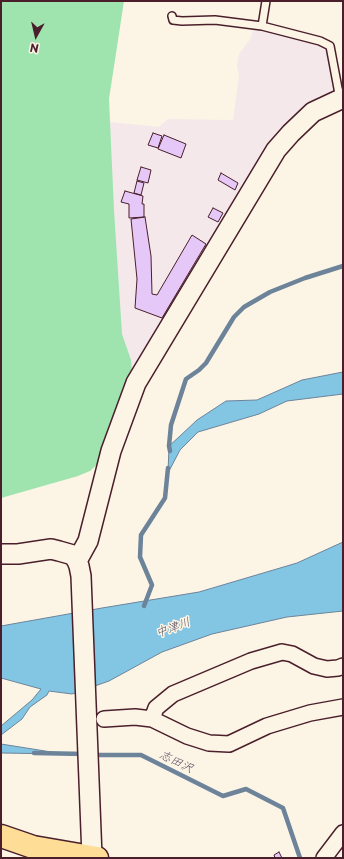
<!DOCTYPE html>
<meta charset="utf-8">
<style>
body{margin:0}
#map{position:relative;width:344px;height:859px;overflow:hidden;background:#fcf5e5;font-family:"Playpen Sans",sans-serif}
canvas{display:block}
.frame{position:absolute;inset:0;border:2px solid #4a1f2b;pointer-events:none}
.north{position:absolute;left:16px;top:16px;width:40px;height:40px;-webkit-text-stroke:3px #fcf5e5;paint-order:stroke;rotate:188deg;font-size:11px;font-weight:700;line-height:16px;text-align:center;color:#4a1f2b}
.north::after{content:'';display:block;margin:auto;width:14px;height:18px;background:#4a1f2b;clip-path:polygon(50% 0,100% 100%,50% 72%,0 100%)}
</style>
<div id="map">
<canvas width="344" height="859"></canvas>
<div class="frame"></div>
<div class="north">N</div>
</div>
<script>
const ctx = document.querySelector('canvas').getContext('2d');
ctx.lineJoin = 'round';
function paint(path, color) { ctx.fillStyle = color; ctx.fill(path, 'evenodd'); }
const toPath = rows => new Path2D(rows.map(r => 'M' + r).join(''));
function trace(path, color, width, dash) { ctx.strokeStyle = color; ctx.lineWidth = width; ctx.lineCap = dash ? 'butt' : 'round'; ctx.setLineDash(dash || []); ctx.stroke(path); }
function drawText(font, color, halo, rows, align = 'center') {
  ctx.font = font + ' "Playpen Sans","Klee One",sans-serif'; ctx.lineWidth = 3; ctx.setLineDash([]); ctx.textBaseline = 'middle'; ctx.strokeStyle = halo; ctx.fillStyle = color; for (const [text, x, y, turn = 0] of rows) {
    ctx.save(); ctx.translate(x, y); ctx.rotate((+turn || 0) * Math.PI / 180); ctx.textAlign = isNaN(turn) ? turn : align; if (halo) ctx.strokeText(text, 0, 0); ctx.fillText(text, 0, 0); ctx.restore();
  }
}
paint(toPath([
 [253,29,274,32,322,45,331,56,336,91,315,104,118,406,90,120,159,127,168,119,233,120,239,75,237,66,239,54,251,38]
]), '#f5e8ea');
paint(toPath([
 [1,1,124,1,109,99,114,210,122,334,131,360,133,388,104,458,90,471,78,476,1,498]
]), '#9fe4af');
const water = toPath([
 [343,372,343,394,287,401,259,414,198,432,180,450,168,473,169,446,180,436,197,420,226,401,257,400,302,380,343,372],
 [343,542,343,611,287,617,212,634,162,652,109,681,72,694,49,691,47,695,30,707,22,719,1,735,1,726,32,700,41,689,1,678,1,626,102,608,199,592,297,563,343,542],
 [1,744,64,754,1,753,1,744]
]);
paint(water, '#83c6e4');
trace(water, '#6c839a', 1);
trace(toPath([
 [170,451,169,446,171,425,186,379,199,370,206,363,234,317,244,307,270,292,305,278,343,266],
 [144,606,152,585,140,557,141,535,165,498,168,468],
 [34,753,85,754],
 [92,755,141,755,223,796,246,789,283,808,300,858]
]), '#6c839a', 4.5);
const building = toPath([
 [153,133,162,136,158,148,148,145,153,133],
 [164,135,186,144,181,158,158,149,164,135],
 [141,167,151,170,148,183,137,180,141,167],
 [221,173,238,183,235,190,218,180,221,173],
 [137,181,144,183,141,195,134,193,137,181],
 [125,191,143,196,142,204,144,204,144,217,129,218,129,204,121,202,125,191],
 [213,208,223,213,218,222,208,217,213,208],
 [145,217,151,256,152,294,157,295,192,235,206,244,162,318,135,308,137,279,131,219,145,217],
 [279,852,282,858,275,858,274,855,279,852]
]);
paint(building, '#e5c8f7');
trace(building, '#4a1f2b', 1);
const service = toPath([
 [266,1,262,26,320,41,330,46,340,99],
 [172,16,173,20,182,21,215,20,262,26]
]);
const minor = toPath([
 [104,719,135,717,152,719,187,736,209,743,229,744,267,726,310,713,343,707],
 [152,719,156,708,173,694,251,661,282,652,292,654,314,666,327,669,338,668,343,666],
 [324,858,343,833]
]);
const tertiary = toPath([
 [1,554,18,554,51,549,59,551,73,555,77,561,79,566,81,576,92,857],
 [77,561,88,541,111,451,136,383,276,150,291,133,313,112,343,98]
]);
const primary = toPath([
 [1,836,33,847,97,858]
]);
trace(service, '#4a1f2b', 10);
trace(minor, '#4a1f2b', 18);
trace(tertiary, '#4a1f2b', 22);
trace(primary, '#4a1f2b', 25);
trace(service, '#fcf5e5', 7);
trace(minor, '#fcf5e5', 15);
trace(tertiary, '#fcf5e5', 19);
trace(primary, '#fedd96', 22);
drawText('italic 12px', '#5b5162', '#fcf5e5', [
 ["中津川",173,628,-20],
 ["志田沢",176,762,26]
]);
</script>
